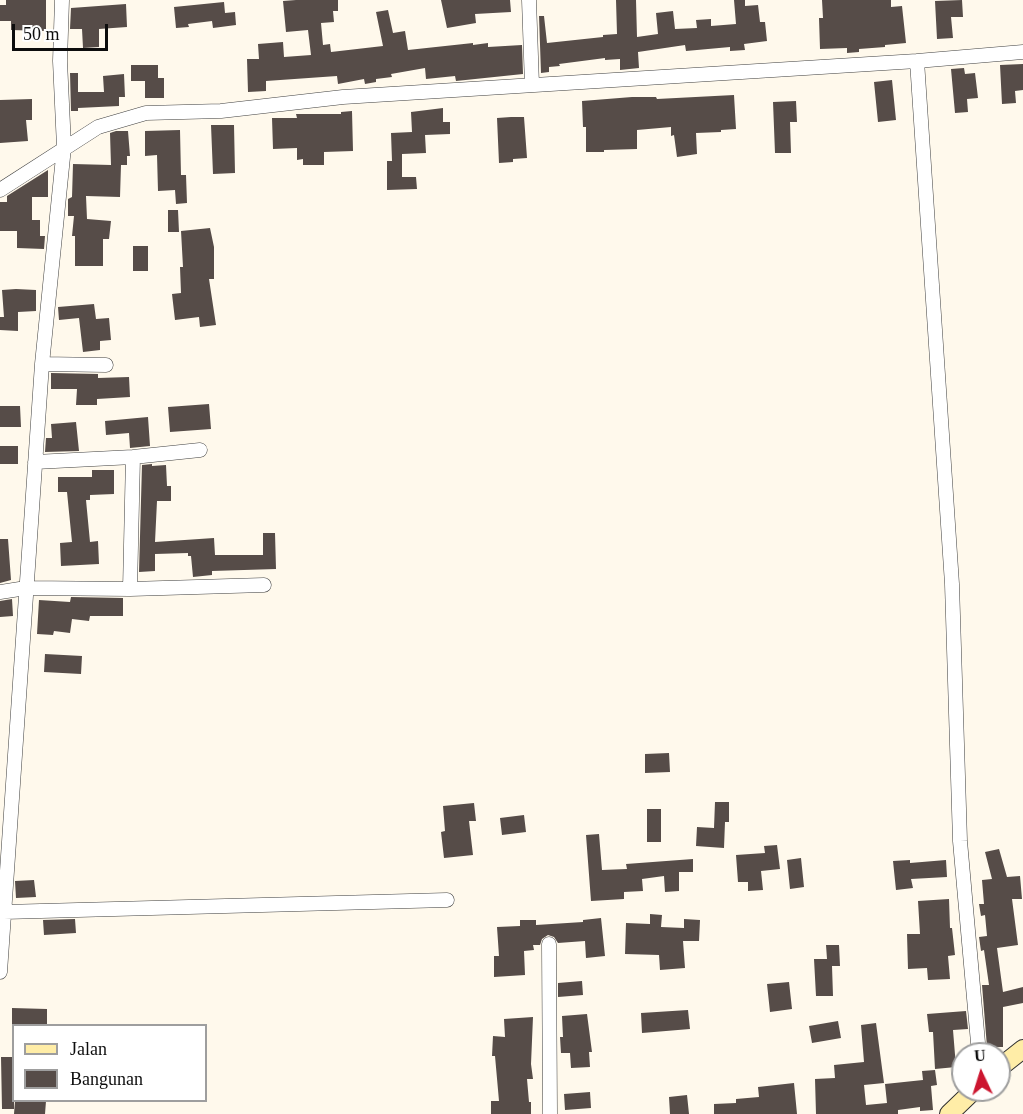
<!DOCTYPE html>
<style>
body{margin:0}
#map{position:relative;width:1023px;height:1114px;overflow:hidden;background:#fff9ec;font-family:Georgia,serif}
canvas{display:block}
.legend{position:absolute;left:12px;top:1024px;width:195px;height:78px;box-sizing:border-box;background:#fff;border:2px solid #9e9e9e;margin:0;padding:8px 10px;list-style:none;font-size:18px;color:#0d0d0d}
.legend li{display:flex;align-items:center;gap:12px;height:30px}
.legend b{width:30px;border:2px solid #9e9e9e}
.north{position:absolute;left:951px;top:1042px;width:60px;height:60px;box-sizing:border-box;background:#fff;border:2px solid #9e9e9e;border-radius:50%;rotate:356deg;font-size:16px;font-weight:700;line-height:24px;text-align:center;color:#0d0d0d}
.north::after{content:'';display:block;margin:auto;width:21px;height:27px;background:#cc152f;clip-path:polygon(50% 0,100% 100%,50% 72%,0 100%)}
.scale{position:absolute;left:12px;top:24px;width:96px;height:27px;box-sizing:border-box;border:3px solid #0d0d0d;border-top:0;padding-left:8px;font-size:18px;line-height:21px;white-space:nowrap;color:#0d0d0d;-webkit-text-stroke:4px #fff;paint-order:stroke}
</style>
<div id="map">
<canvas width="1023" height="1114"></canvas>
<ul class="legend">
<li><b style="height:8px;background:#ffeda7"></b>Jalan</li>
<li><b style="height:16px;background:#564c48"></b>Bangunan</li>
</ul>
<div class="north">U</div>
<div class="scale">50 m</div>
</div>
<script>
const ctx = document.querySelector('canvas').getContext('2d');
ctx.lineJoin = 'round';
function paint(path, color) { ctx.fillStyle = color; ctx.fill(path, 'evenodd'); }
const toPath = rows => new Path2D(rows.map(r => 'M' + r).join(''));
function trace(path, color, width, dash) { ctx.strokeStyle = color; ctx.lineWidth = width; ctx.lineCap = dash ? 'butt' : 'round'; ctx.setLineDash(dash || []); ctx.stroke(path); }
paint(toPath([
 [6,0,46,0,46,31,11,30,11,21,0,21,0,5,6,5],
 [296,0,338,0,338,11,333,11,334,22,321,23,323,45,330,44,331,52,383,46,376,12,388,10,393,33,405,31,408,50,473,43,473,45,488,43,488,47,522,45,523,74,456,81,455,76,426,79,425,68,391,74,392,77,376,79,376,82,365,84,364,79,338,84,337,76,266,81,266,91,248,92,247,59,259,59,258,44,283,42,284,57,311,55,308,30,286,32,283,1],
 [441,0,510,0,511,12,475,14,476,23,447,28],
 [616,0,636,0,637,37,658,34,656,13,673,11,675,29,697,28,696,20,711,19,711,26,736,24,734,0,745,0,745,6,758,5,760,22,765,22,767,41,744,44,745,50,730,51,730,47,686,51,685,45,638,52,639,68,620,70,620,59,605,60,605,58,559,64,560,66,549,67,549,72,541,73,539,16,544,16,547,43,603,37,603,35,617,34],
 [822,0,891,0,891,7,902,6,906,43,885,45,885,47,859,49,859,52,847,53,847,48,820,49,819,18,823,18],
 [962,0,963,17,951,17,953,38,937,39,935,1],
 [224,2,225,13,235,12,236,25,213,28,212,21,188,24,189,27,176,28,174,7],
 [126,4,127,27,99,29,99,47,83,48,82,29,70,29,71,8],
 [1023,64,1023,90,1015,91,1016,103,1002,104,1000,65],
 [131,65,158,65,158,78,164,78,164,98,145,98,145,81,131,81],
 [964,68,965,74,975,73,978,98,967,99,968,112,955,113,951,69],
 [70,73,78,73,78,92,104,92,103,76,124,74,125,97,119,97,119,106,78,108,78,111,71,111],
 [892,80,896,120,878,122,874,82],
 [734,95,736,129,721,130,721,132,696,133,697,154,677,157,674,135,671,136,671,127,637,130,637,149,604,150,604,152,586,152,586,127,583,127,582,101,632,97,656,97,657,99],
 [32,99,32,120,26,120,28,141,0,143,0,100],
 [796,101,797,122,790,122,791,153,775,153,773,102],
 [443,108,443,122,450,122,450,134,425,135,426,153,402,154,402,177,416,177,417,189,387,190,387,161,392,161,391,133,412,132,411,112],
 [352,111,353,151,324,152,324,165,303,165,303,159,297,160,297,148,273,149,272,118,297,118,296,114,341,114,341,112],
 [511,117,524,117,527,158,513,159,513,162,499,163,497,118],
 [211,125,234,125,235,173,213,174],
 [180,130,181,175,186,175,187,203,176,204,175,190,158,191,157,155,145,156,145,131],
 [116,131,128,131,130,156,127,156,127,165,121,165,120,197,86,196,87,219,111,221,109,239,103,239,103,266,75,266,75,236,72,236,74,216,68,216,68,199,72,197,73,164,111,165,110,133],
 [48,170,48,197,32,197,32,220,40,220,40,236,45,236,44,249,17,248,17,231,0,231,0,202,7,202,7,196],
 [168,210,178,210,179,232,168,232],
 [210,228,214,247,214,279,209,279,216,325,200,327,199,317,175,320,172,294,181,293,180,267,183,267,181,231],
 [133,246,148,246,148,271,133,271],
 [16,289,36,290,36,311,18,312,18,331,0,330,0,317,4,317,2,290],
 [94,304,96,319,109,318,111,340,100,341,100,350,83,352,79,318,59,320,58,307],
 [51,373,98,374,98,378,129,377,130,397,97,399,97,405,76,405,77,389,51,389],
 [209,404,211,429,170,432,168,407],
 [0,406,20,406,21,427,0,427],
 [148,417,150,446,130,448,129,433,106,435,105,421],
 [76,422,79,451,45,452,46,438,52,438,51,424],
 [0,446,18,446,18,464,0,464],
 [152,464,152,466,166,465,167,486,171,486,171,501,157,501,155,542,214,538,215,555,263,555,263,533,275,533,276,569,212,571,212,575,193,577,191,556,188,556,188,553,155,554,155,571,139,572,142,465],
 [92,470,114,470,114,494,90,495,90,500,86,500,90,542,98,541,99,564,61,566,60,543,72,542,67,492,58,492,58,477,92,477],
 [0,539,8,539,11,580,0,583],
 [71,597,123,598,123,616,90,616,89,621,72,619,70,633,54,631,53,635,37,634,39,600,70,602],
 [12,599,13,616,0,617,0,601],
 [45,654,82,656,81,674,44,672],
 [669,753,670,772,645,773,645,754],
 [715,802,729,802,729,822,725,822,724,848,696,846,697,827,714,828],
 [474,803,476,821,469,821,473,855,444,858,441,832,445,831,443,806],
 [647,809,661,809,661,842,647,842],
 [524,815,526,832,502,835,500,818],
 [599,834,602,870,627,869,626,864,693,859,693,872,679,872,679,891,665,892,664,876,642,879,643,891,624,892,624,899,591,901,586,835],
 [777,845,780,869,761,871,763,890,748,891,748,882,738,882,736,855,765,853,764,846],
 [999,849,1007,877,1020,876,1022,899,1012,899,1018,945,997,948,1003,992,1023,987,1023,1003,1003,1007,1003,1047,987,1047,982,985,989,985,984,950,981,951,979,937,987,936,985,915,981,916,979,904,984,904,982,880,992,879,985,852],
 [801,858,804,887,790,889,787,860],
 [910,860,910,863,946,860,947,877,911,879,913,888,896,890,893,861],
 [34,880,36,897,16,898,15,881],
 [949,899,950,928,952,928,955,955,948,956,950,979,928,980,927,968,908,969,907,934,920,934,918,901],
 [650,914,662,915,661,927,684,928,684,919,700,920,699,941,683,941,685,968,660,970,659,955,625,954,626,923,650,924],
 [601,918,605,956,586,958,585,941,558,943,554,937,548,935,542,939,540,945,533,945,534,950,524,951,525,975,494,977,494,956,499,956,497,927,520,926,520,920,536,920,536,925,583,922,583,920],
 [75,919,76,933,44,935,43,920],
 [826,945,839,945,840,966,832,966,833,996,816,996,814,959,827,959],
 [582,981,583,995,558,997,558,983],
 [789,982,792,1009,770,1012,767,984],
 [12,1008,47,1009,47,1026,12,1026],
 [688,1010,690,1029,642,1033,641,1013],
 [966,1011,968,1029,953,1030,956,1067,935,1069,933,1032,929,1032,927,1014],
 [587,1014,592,1052,589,1052,590,1067,571,1068,570,1053,561,1053,560,1037,563,1037,562,1016],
 [533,1017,531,1064,533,1079,527,1079,529,1102,531,1102,531,1114,491,1114,491,1101,499,1101,495,1056,492,1056,493,1036,505,1037,504,1019],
 [838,1021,841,1038,812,1043,809,1026],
 [876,1023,884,1083,864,1085,866,1105,887,1103,885,1084,923,1080,922,1071,935,1070,937,1085,931,1086,933,1110,920,1111,920,1107,898,1110,898,1114,816,1114,815,1079,835,1078,834,1065,864,1062,861,1025],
 [1,1057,14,1057,14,1109,2,1109],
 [794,1083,797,1114,714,1114,714,1104,736,1103,736,1099,759,1097,758,1087],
 [590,1092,591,1108,565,1110,564,1094],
 [687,1095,689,1114,670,1114,669,1097],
 [15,1101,46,1101,45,1114,14,1114]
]), '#564c48');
const street = toPath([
 [529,0,532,85],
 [917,61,952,584,960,841,979,1054],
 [0,190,98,127,146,113,221,111,343,97,917,61,1023,52],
 [42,364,106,365],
 [35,462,133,457,200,450],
 [130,589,133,457],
 [0,592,26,588,130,589,264,585],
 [4,912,447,900],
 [549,944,550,1114],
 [0,972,42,364,64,147,60,61,62,0]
]);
const secondary = toPath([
 [999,1068,1023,1049],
 [949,1114,974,1090]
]);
trace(street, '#404040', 15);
trace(secondary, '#2f2f2f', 20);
trace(street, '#fff', 14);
trace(secondary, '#ffeda7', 18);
</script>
